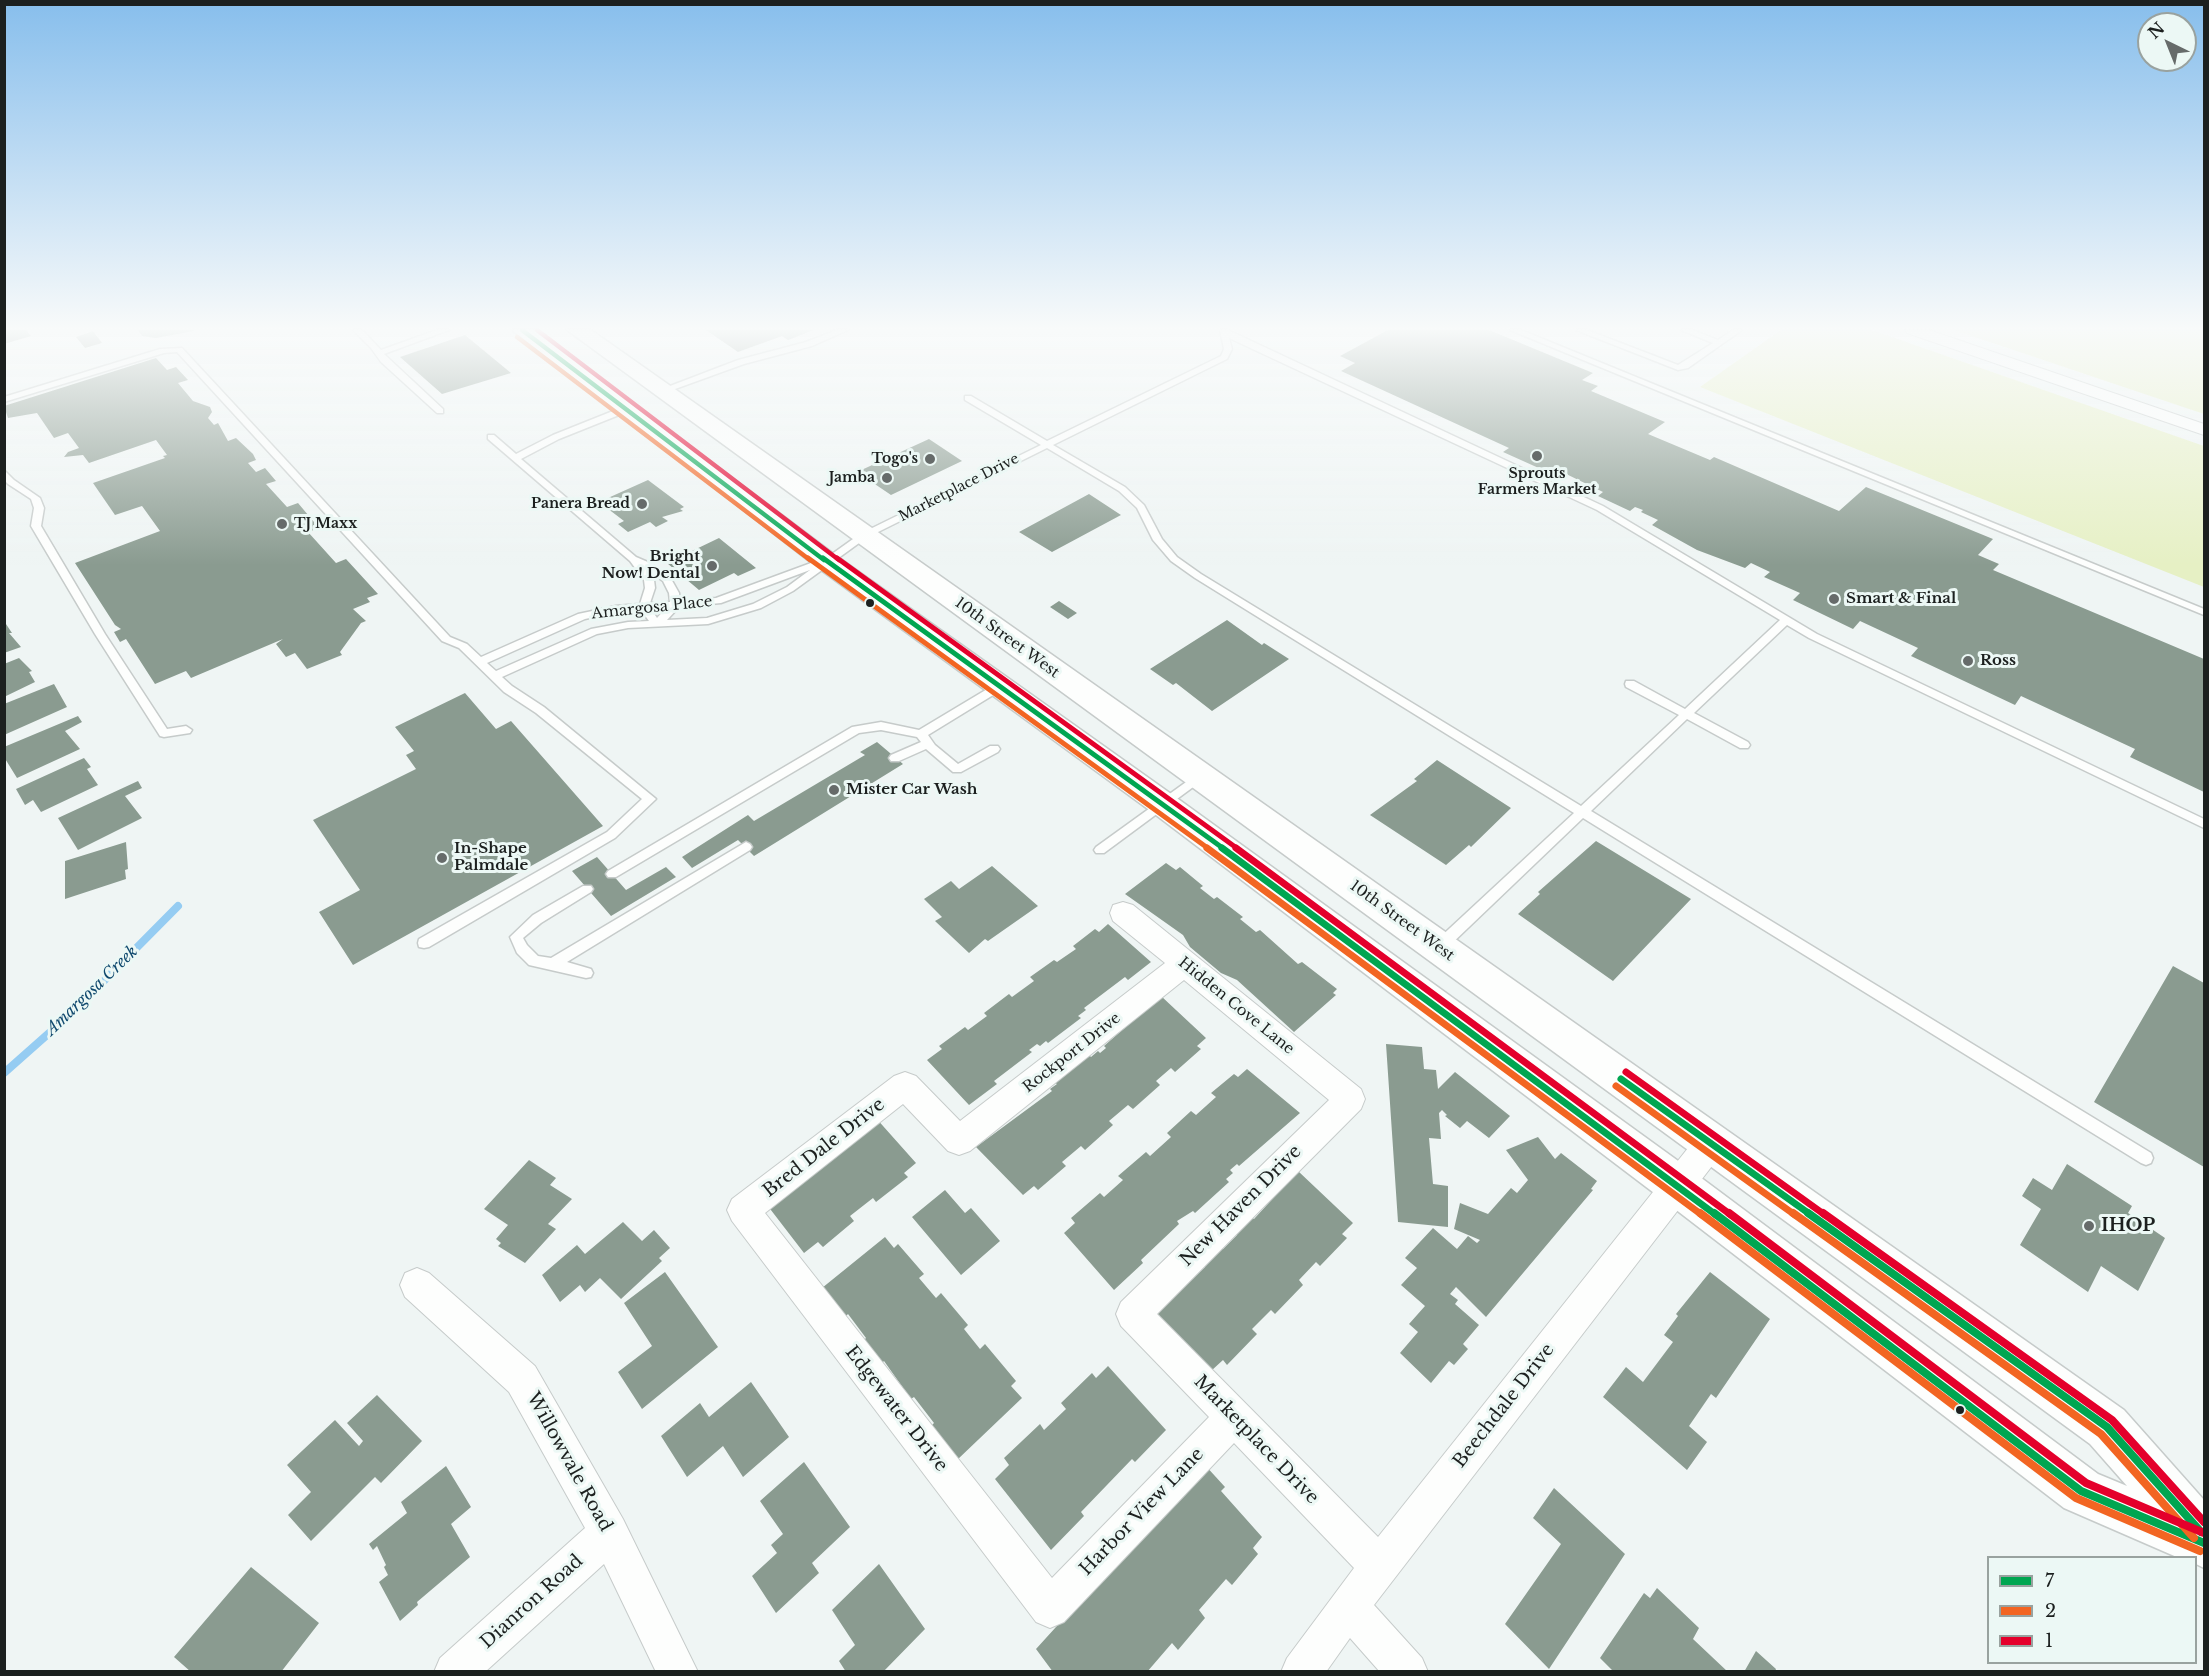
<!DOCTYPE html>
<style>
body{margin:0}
#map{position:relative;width:2209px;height:1676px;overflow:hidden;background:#eff5f4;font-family:"Libre Baskerville",serif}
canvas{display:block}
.frame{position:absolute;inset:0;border:6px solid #1c201f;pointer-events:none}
.legend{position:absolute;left:1987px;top:1556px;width:210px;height:108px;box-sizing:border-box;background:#ecf8f5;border:2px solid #99a29f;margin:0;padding:8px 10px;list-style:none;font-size:18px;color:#1c201f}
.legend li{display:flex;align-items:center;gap:12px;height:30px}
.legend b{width:30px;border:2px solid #99a29f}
.north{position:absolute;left:2137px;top:12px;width:60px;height:60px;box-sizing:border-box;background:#ecf8f5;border:2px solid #99a29f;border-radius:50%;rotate:317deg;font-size:16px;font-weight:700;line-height:24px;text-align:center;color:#1c201f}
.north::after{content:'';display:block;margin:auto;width:21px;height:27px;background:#666b6a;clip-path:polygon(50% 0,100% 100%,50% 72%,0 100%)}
</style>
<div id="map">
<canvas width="2209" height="1676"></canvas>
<div class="frame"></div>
<ul class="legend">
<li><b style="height:8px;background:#00a651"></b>7</li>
<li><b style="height:8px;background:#f26522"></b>2</li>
<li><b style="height:8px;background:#e4002b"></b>1</li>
</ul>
<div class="north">N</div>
</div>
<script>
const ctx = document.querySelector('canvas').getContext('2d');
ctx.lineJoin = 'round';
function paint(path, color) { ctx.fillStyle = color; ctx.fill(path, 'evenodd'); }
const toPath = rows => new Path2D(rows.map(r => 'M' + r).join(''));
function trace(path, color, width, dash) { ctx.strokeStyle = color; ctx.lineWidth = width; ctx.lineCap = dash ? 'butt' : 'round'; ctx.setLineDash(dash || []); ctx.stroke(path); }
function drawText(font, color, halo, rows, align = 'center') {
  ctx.font = font + ' "Libre Baskerville",serif'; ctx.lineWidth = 6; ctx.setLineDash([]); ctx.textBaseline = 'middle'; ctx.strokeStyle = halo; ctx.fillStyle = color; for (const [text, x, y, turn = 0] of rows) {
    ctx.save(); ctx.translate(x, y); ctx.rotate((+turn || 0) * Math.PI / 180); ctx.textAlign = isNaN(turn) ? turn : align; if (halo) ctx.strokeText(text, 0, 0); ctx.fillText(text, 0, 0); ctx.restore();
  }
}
paint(toPath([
 [1781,330,1872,330,2204,446,2204,587,1700,387],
 [1954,330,2204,330,2204,414]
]), '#e6f0c4');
trace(toPath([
 [4,1073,74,1011,178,906]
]), '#95ccf2', 8);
paint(toPath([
 [4,330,26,330,31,336,4,344],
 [138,330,194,330,194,331,156,338,142,336],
 [706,330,814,330,788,340,782,336,738,352],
 [1388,330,1489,330,1593,373,1582,380,1598,386,1591,391,1665,422,1648,434,1710,460,1714,457,1839,511,1866,487,1993,539,1978,555,1999,564,1993,570,2204,659,2204,792,2130,757,2135,749,2021,696,2015,705,1911,656,1918,648,1860,621,1853,629,1793,600,1800,593,1764,577,1770,572,1751,563,1745,568,1697,550,1652,525,1658,520,1641,512,1643,510,1635,507,1630,511,1598,496,1603,492,1558,470,1552,474,1503,452,1509,448,1341,371,1355,363,1340,356],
 [93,331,102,343,85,348,76,337],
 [465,335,511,373,442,394,400,357],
 [156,358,167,370,176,367,188,380,178,383,193,401,210,407,212,412,208,418,214,425,218,423,228,441,236,438,253,454,256,460,248,463,256,472,265,468,276,481,266,484,287,507,298,503,319,528,308,532,336,563,346,559,378,594,367,598,370,602,353,609,366,621,361,623,340,652,342,655,307,669,295,653,286,657,276,644,283,639,191,678,186,671,155,684,126,639,120,642,114,632,121,629,115,625,75,563,160,531,142,506,115,515,93,483,165,458,163,456,167,455,156,440,89,463,83,455,64,457,68,452,79,448,68,433,54,438,37,413,8,418,4,406],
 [929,439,962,461,891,495,857,472],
 [648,480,684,507,680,509,683,511,662,517,668,521,656,527,650,522,628,532,618,524,624,521,599,502],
 [1089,494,1121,515,1052,552,1019,532],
 [719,538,756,568,738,576,734,573,699,590,667,563],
 [1059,601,1077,613,1068,619,1050,607],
 [1227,620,1262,645,1264,643,1289,659,1212,711,1176,683,1173,685,1150,669],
 [4,621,12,633,9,633,21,647,4,653],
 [19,658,32,671,29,672,35,682,4,697,4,664],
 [54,684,67,707,4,735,4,704],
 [465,693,496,729,511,721,603,826,353,965,319,912,360,890,313,820,416,769,406,755,414,751,395,727],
 [78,716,82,722,65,731,80,749,17,778,4,757,4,747],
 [877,742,903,764,754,856,738,840,692,868,682,857,748,815,754,821,865,755,860,752],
 [84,758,91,767,87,769,98,785,41,812,33,800,25,805,16,789],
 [1437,760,1511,808,1471,847,1469,845,1446,865,1370,815,1417,781,1414,779],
 [138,781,142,788,125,796,142,818,78,850,58,818],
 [1596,841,1691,899,1613,981,1518,914,1540,894,1538,892],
 [126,842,128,869,125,870,126,879,65,899,65,861],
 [597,857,626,890,666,867,676,877,611,916,572,871],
 [1166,863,1176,870,1180,867,1203,886,1200,888,1214,899,1217,897,1243,917,1240,919,1256,932,1260,930,1298,964,1302,962,1337,989,1333,993,1336,995,1294,1032,1237,980,1221,973,1190,947,1183,935,1125,894],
 [992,866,1038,906,988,941,985,939,969,953,935,921,942,917,924,899,951,881,959,889],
 [1108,924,1151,962,1128,980,1125,977,1084,1008,1086,1010,1078,1016,1081,1018,1048,1043,1046,1041,1040,1046,1037,1044,1029,1050,1032,1052,994,1081,997,1084,969,1105,927,1060,942,1049,939,1046,965,1027,968,1030,987,1016,984,1013,1009,994,1012,997,1034,981,1030,977,1054,960,1057,962,1076,949,1073,946,1095,929,1099,932],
 [2173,966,2204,983,2204,1167,2094,1102],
 [1161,996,1206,1038,1197,1046,1201,1049,1175,1072,1171,1068,1156,1081,1160,1085,1133,1109,1128,1105,1109,1121,1113,1125,1085,1150,1081,1146,1062,1162,1066,1166,1038,1190,1034,1186,1023,1195,976,1147,1052,1091,1050,1089,1057,1084,1055,1083,1089,1055,1091,1057,1098,1051,1100,1053,1106,1048,1104,1046],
 [1386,1044,1422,1047,1424,1069,1436,1070,1438,1089,1455,1072,1510,1116,1489,1138,1467,1121,1460,1128,1445,1116,1447,1115,1442,1110,1439,1113,1441,1139,1429,1138,1433,1184,1448,1186,1448,1227,1398,1222],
 [1247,1069,1300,1113,1239,1166,1237,1164,1230,1170,1233,1173,1226,1179,1229,1182,1195,1213,1193,1211,1177,1221,1179,1224,1141,1260,1143,1263,1114,1290,1064,1233,1075,1223,1071,1218,1100,1193,1104,1197,1123,1180,1118,1176,1146,1152,1150,1156,1171,1137,1167,1133,1191,1111,1196,1115,1216,1097,1211,1093,1234,1074,1238,1077],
 [875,1117,916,1163,904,1173,908,1177,876,1202,873,1198,850,1216,854,1221,823,1247,818,1242,804,1253,764,1201],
 [1538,1137,1555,1159,1561,1153,1597,1181,1591,1189,1593,1190,1486,1317,1456,1287,1450,1294,1458,1300,1455,1304,1479,1325,1463,1344,1468,1349,1454,1365,1449,1361,1431,1383,1400,1353,1418,1332,1409,1324,1425,1306,1401,1285,1417,1268,1405,1258,1433,1228,1457,1249,1468,1236,1477,1243,1480,1240,1454,1229,1460,1203,1488,1214,1511,1188,1517,1193,1528,1180,1506,1150],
 [529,1160,556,1178,550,1185,572,1199,548,1224,556,1229,525,1263,498,1246,501,1243,496,1239,508,1225,484,1209],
 [2067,1164,2132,1206,2128,1213,2165,1238,2138,1291,2101,1266,2088,1292,2020,1245,2041,1209,2022,1196,2033,1178,2052,1190],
 [1298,1171,1353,1223,1342,1234,1347,1238,1320,1266,1316,1262,1299,1280,1303,1285,1275,1314,1271,1310,1252,1329,1257,1334,1227,1365,1223,1360,1211,1371,1153,1312,1181,1285,1183,1288,1205,1267,1203,1264,1221,1247,1223,1249,1237,1235,1235,1233,1251,1217,1254,1219],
 [945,1190,965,1213,971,1208,1000,1241,961,1275,912,1217],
 [623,1222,642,1241,654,1230,670,1248,659,1258,662,1261,621,1299,600,1278,585,1292,580,1285,560,1302,542,1275,577,1245,585,1254],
 [885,1237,894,1248,898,1244,924,1274,919,1278,936,1298,941,1293,968,1325,964,1329,980,1349,985,1344,1016,1381,1011,1386,1022,1398,957,1460,931,1426,934,1423,914,1397,911,1399,884,1361,882,1363,864,1340,866,1338,848,1314,845,1317,822,1288],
 [665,1272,718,1347,642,1409,618,1372,652,1346,624,1303],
 [1710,1272,1770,1319,1716,1398,1711,1394,1689,1426,1707,1442,1687,1470,1603,1397,1626,1367,1643,1382,1673,1342,1664,1335,1678,1316,1676,1314],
 [1108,1366,1166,1430,1135,1462,1132,1459,1081,1512,1084,1516,1051,1550,995,1479,1009,1465,1004,1458,1040,1424,1044,1430,1066,1409,1061,1403,1092,1373,1096,1378],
 [751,1382,789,1437,743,1477,723,1446,687,1477,661,1436,700,1403,709,1417],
 [377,1395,422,1441,381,1483,375,1477,311,1541,288,1515,311,1492,287,1465,335,1420,359,1446,363,1441,347,1423],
 [804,1462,850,1527,812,1563,819,1573,776,1613,752,1576,777,1553,771,1545,783,1534,760,1501],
 [1204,1464,1225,1487,1221,1491,1262,1537,1253,1548,1258,1554,1232,1585,1226,1579,1199,1610,1205,1618,1178,1650,1172,1643,1147,1672,1053,1672,1036,1649],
 [446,1466,471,1507,451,1524,470,1557,417,1602,418,1605,400,1621,379,1582,388,1575,384,1567,386,1565,377,1546,373,1550,369,1544,407,1513,401,1502],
 [1554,1488,1625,1554,1549,1669,1505,1624,1561,1544,1533,1518],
 [879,1564,925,1629,883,1672,846,1672,839,1661,855,1645,832,1610],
 [251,1567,319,1623,281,1672,191,1672,174,1657],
 [1657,1588,1699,1628,1693,1639,1728,1672,1614,1672,1600,1658,1644,1593,1650,1598],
 [1756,1651,1776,1669,1775,1672,1744,1672]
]), '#8a9b90');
const lane = toPath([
 [353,330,362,330,381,350,437,330,449,330,384,354,443,409,443,413,437,413,381,362,371,348,353,330],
 [837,330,848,330,812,346,744,364,664,393,657,391,738,360,806,342,837,330],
 [1220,330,1228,330,1603,506,1817,634,2204,819,2204,828,1809,638,1787,625,1694,713,1748,742,1750,745,1748,748,1740,748,1687,719,1591,811,2151,1153,2153,1158,2151,1163,2146,1165,2141,1163,1583,818,1446,949,1441,950,1436,949,1435,945,1436,941,1574,813,1195,578,1171,561,1153,540,1137,508,1119,491,1047,448,866,538,793,591,761,608,708,624,628,628,597,634,502,677,512,686,544,707,656,799,615,838,429,947,424,948,419,947,418,943,419,939,607,832,642,799,536,713,504,692,459,648,442,641,177,352,164,353,4,402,4,397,160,349,182,348,450,637,467,644,481,657,578,614,616,606,640,604,645,588,644,580,630,561,488,439,488,435,494,435,516,454,553,435,623,407,629,407,629,411,559,439,521,459,636,557,650,563,670,577,679,593,680,601,716,598,811,563,818,564,860,534,1041,445,965,400,965,396,971,396,1047,441,1221,356,1224,349,1220,330],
 [1229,338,1597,510,1780,620,1685,709,1634,681,1626,681,1625,684,1626,687,1679,715,1581,806,1201,574,1177,557,1162,539,1144,505,1125,487,1053,445,1227,359,1232,349,1229,338],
 [645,568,663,581,669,593,670,602,650,603,655,588,654,580,645,568],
 [810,570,787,587,753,604,707,618,667,620,679,607,721,603,810,570],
 [666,608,657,618,651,609,666,608],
 [641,610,649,621,628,622,591,629,496,671,487,663,585,619,616,612,641,610],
 [1510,330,1521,330,2204,609,2204,615,1510,330],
 [1576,330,1587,330,1678,365,1713,343,1681,330,1692,330,1718,340,1733,330,1742,330,1688,368,1678,370,1576,330],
 [4,470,14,480,40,498,44,508,41,526,105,634,167,729,186,726,192,730,190,733,164,737,160,736,95,634,31,526,34,508,31,499,8,484,4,480,4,470],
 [999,682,1003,683,1004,686,1003,689,928,735,935,745,958,764,990,746,998,746,1000,749,998,752,961,772,953,772,926,749,899,761,891,761,889,758,891,755,921,742,917,737,881,730,859,733,616,877,608,877,606,874,608,871,852,727,881,722,919,730,999,682],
 [1200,772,1204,773,1206,776,1204,779,1104,853,1096,853,1094,850,1096,847,1200,772],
 [746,842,750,844,752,847,750,850,567,962,591,969,593,973,591,977,586,978,529,965,517,953,510,937,533,915,583,886,591,886,593,889,591,892,541,923,523,938,527,945,538,956,551,958,746,842]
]);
const street = toPath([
 [1905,330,1929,330,2204,424,2204,435,1907,333,1905,330],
 [1123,902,1133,905,1361,1089,1365,1099,1361,1109,1157,1314,1378,1537,1700,1133,1711,1129,1722,1133,1727,1143,1722,1153,1374,1605,1422,1658,1428,1672,1380,1672,1350,1638,1326,1672,1281,1672,1287,1658,1354,1568,1234,1443,1064,1622,1050,1628,1036,1622,732,1221,727,1210,732,1199,894,1076,905,1072,916,1076,960,1121,1165,963,1113,921,1110,913,1113,905,1123,902],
 [1184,980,1329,1100,1121,1302,1116,1314,1121,1326,1209,1417,1052,1578,765,1213,903,1104,948,1151,959,1155,970,1151,1184,980],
 [417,1268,429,1273,535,1366,623,1519,698,1672,656,1672,604,1564,485,1672,434,1672,440,1658,585,1528,509,1392,405,1297,400,1285,405,1273,417,1268]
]);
const primary = toPath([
 [512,330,535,330,835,555,1174,796,1692,1171,2098,1474,2127,1486,2090,1444,567,330,591,330,2124,1410,2204,1500,2204,1568,2196,1564,2196,1558,2179,1558,2064,1508,1662,1199,1152,812,817,567,512,330]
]);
trace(lane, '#c6cbca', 3);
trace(street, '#c6cbca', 2);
trace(primary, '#c6cbca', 3);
paint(lane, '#fdfefd');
paint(street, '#fdfefd');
paint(primary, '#fdfefd');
trace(toPath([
 [522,330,824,560]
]), '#00a651', 4.5);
trace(toPath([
 [823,558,1224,849]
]), '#00a651', 5);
trace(toPath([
 [1222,848,1716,1215],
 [1621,1079,1811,1215]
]), '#00a651', 7);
trace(toPath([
 [1714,1213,2081,1491,2204,1543],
 [1808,1213,2107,1427,2201,1532]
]), '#00a651', 8);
trace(toPath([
 [517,337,810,560]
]), '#f26522', 4.5);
trace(toPath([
 [808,558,1209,849]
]), '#f26522', 5);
trace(toPath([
 [1207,848,1702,1215],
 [1616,1086,1795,1215]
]), '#f26522', 7);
trace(toPath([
 [1700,1213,2076,1498,2200,1551],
 [1793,1213,2101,1434,2194,1538]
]), '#f26522', 8);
trace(toPath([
 [537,330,839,560]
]), '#e4002b', 4.5);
trace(toPath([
 [837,558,1238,849]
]), '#e4002b', 5);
trace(toPath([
 [1236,848,1731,1215],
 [1626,1072,1825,1215]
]), '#e4002b', 7);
trace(toPath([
 [1729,1213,2086,1483,2204,1533],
 [1823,1213,2112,1420,2204,1522]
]), '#e4002b', 8);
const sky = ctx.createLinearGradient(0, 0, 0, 565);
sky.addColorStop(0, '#87beec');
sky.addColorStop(0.58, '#f8fafa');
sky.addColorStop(1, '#f8fafa00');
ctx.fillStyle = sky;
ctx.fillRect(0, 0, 2209, 565);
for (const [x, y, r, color] of [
 [1537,456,6,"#666b6a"],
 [930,459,6,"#666b6a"],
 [887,478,6,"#666b6a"],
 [642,504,6,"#666b6a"],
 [282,524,6,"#666b6a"],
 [712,566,6,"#666b6a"],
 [1834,599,6,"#666b6a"],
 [870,603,5,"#1c201f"],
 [1968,661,6,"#666b6a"],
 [834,790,6,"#666b6a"],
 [442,858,6,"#666b6a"],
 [2089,1226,6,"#666b6a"],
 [1960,1410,5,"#1c201f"]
]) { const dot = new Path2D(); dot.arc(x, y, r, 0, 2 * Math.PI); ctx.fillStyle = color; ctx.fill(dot); trace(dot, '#ecf8f5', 2); }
drawText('bold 14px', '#1c201f', '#ecf8f5', [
 ["Togo's",918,459],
 ["Sprouts",1537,474,"center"],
 ["Farmers Market",1537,490,"center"],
 ["Jamba",875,478],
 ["Panera Bread",630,504],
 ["TJ Maxx",294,524,"left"]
], 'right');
drawText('14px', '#1c201f', '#ecf8f5', [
 ["Marketplace Drive",959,488,-27]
]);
drawText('bold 15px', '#1c201f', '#ecf8f5', [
 ["Bright",700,557,"right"],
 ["Now! Dental",700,574,"right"],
 ["Smart & Final",1846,599],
 ["Ross",1980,661],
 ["Mister Car Wash",846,790],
 ["In-Shape",454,849],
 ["Palmdale",454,866]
], 'left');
drawText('15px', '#1c201f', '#ecf8f5', [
 ["Amargosa Place",652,608,-6],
 ["10th Street West",1007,638,36],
 ["10th Street West",1402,921,36],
 ["Hidden Cove Lane",1236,1006,39],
 ["Rockport Drive",1072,1053,-38]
]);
drawText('italic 16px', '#10496e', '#ecf8f5', [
 ["Amargosa Creek",92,991,-44]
]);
drawText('18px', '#1c201f', '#ecf8f5', [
 ["Bred Dale Drive",824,1148,-38],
 ["New Haven Drive",1241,1206,-45],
 ["Beechdale Drive",1504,1406,-52],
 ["Edgewater Drive",896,1409,52],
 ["Marketplace Drive",1256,1440,46],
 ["Willowvale Road",569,1462,61],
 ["Harbor View Lane",1142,1512,-46],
 ["Dianron Road",532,1602,-42]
]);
drawText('bold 18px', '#1c201f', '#ecf8f5', [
 ["IHOP",2101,1226]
], 'left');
</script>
